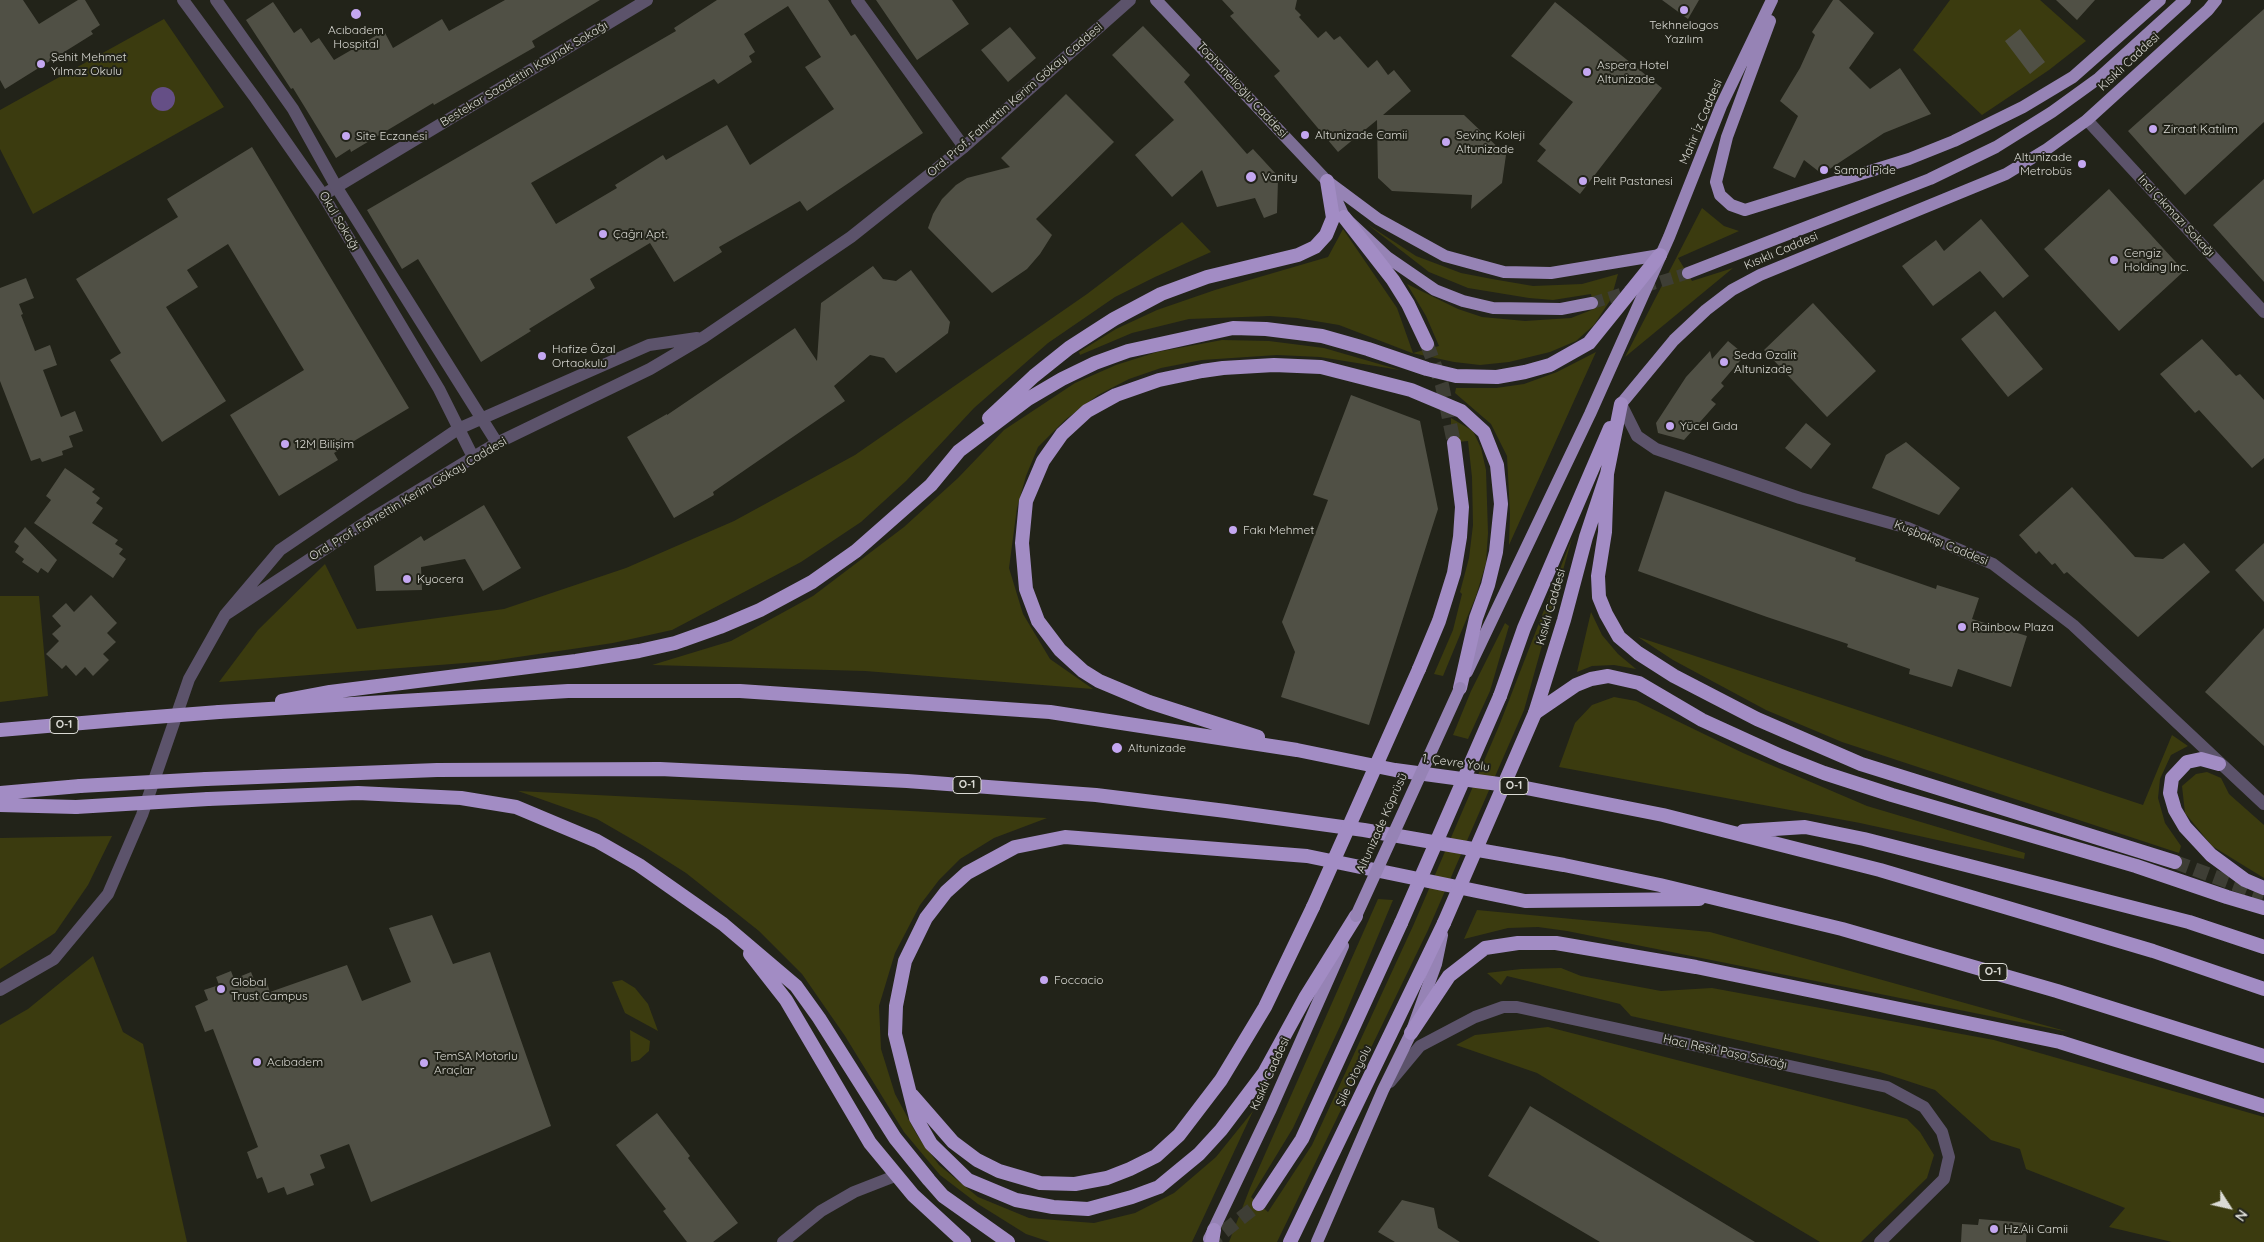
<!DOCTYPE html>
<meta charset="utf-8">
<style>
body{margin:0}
#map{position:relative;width:2264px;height:1242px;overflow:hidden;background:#222319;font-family:Quicksand,sans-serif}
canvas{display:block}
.north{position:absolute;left:2204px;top:1182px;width:50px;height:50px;-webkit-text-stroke:4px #222319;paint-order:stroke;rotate:125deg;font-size:14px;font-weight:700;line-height:20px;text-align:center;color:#dadad4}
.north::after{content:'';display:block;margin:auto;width:18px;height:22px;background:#dadad4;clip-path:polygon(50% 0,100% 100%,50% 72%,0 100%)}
</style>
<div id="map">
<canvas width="2264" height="1242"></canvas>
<div class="north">N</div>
</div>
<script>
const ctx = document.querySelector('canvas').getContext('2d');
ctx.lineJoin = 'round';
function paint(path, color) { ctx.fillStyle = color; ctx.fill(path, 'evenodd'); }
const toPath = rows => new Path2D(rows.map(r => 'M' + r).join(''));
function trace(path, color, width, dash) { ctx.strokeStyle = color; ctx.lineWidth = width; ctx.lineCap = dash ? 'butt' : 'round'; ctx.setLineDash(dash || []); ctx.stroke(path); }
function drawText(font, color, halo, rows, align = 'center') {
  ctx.font = font + ' Quicksand,sans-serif'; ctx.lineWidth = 4; ctx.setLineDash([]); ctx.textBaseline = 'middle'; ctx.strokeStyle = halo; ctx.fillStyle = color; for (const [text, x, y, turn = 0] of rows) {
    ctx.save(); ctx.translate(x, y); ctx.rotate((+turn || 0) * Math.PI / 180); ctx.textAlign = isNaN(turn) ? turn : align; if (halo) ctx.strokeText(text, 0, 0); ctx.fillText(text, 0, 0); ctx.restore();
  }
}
paint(toPath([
 [1950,0,2040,0,2086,41,2049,70,1982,115,1913,50],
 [164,19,224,107,33,214,0,149,0,110],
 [1702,208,1724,226,1739,231,1678,258,1692,281,1733,268,1625,357],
 [1182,222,1211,252,1155,277,1115,297,1048,343,974,408,906,481,861,522,801,562,672,630,613,643,491,661,219,682,258,630,325,564,357,629,504,609,626,568,734,521,855,455,1087,294],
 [1367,224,1416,256,1461,273,1492,279,1533,286,1582,284,1618,274,1611,299,1594,325,1576,341,1550,352,1509,362,1480,365,1454,362,1412,353,1339,325,1297,318,1270,316,1189,319,1132,333,1080,355,1079,352,1116,329,1157,310,1215,290,1328,257,1343,229,1397,308,1413,353,1439,346,1426,316,1407,284,1458,309,1482,317,1525,321,1571,318,1594,309,1591,294,1553,300,1529,298,1468,288,1429,272],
 [1222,340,1269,341,1324,348,1400,370,1320,357,1277,355,1202,360,1161,368,1129,379,1098,395,1065,420,1038,447,1026,476,1017,508,1009,568,1023,614,1050,659,1093,689,865,671,652,665,731,641,813,596,904,527,958,478,1004,430,1075,383,1116,365,1157,352],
 [1596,352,1509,545,1510,514,1507,456,1491,424,1455,393,1456,388,1496,388,1524,384,1557,372],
 [1451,418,1473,431,1481,448,1486,470,1488,533,1486,563,1476,596,1443,676,1434,674,1453,630,1462,594,1460,592,1469,558,1473,525,1472,477,1468,441,1457,442,1451,428],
 [1572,538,1524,710,1428,930,1277,1242,1229,1242,1250,1188,1378,899,1393,900,1342,1022,1293,1128,1251,1197,1268,1212,1312,1145,1413,926,1499,726],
 [0,596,39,596,48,696,0,702],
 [1591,612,1602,635,1618,654,1636,669,1614,665,1592,666,1577,672],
 [1505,623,1509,626,1490,691,1468,739,1453,735,1471,691],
 [1638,637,2143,805,2172,735,2188,746,2171,755,2160,779,2158,798,2165,823,2181,846,2179,853,1842,742,1766,710,1673,660],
 [1614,697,1636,701,1743,753,1867,806,2025,853,2024,859,1860,823,1559,767,1575,723,1592,705],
 [2207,772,2221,778,2229,794,2264,825,2264,878,2212,846,2185,813,2182,786,2196,774],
 [518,791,1047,818,994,838,960,859,939,880,920,905,895,953,879,1006,881,1049,895,1094,917,1135,939,1165,978,1197,1029,1218,1094,1223,1135,1213,1174,1193,1216,1157,1253,1111,1192,1242,1050,1242,1026,1234,978,1204,940,1175,904,1132,845,1036,802,974,759,931,686,873,642,845,597,819],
 [112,836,88,885,55,933,0,969,0,838],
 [1477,910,1710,932,2069,1032,1567,931,1538,927,1508,928,1464,939],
 [93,956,123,1032,143,1044,187,1242,0,1242,0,1025,28,1009],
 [1561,968,1581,976,1661,991,1712,988,1994,1040,2264,1117,2264,1242,2172,1242,2109,1227,2125,1208,2026,1169,2020,1149,1991,1140,1935,1090,1880,1072,1631,1016,1620,1004,1507,976,1501,985,1487,973,1521,969],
 [622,980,635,988,648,1004,658,1031,625,1013,612,982],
 [1548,1027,1907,1119,1920,1132,1934,1155,1927,1178,1861,1242,1820,1242,1537,1073,1456,1045,1475,1035],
 [630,1030,650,1041,649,1051,639,1060,631,1062]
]), '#3b3b0f');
paint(toPath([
 '151 99a12 12 0 1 1 24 0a12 12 0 1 1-24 0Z'
]), '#654f86');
paint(toPath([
 [0,0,23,0,39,24,78,0,85,0,100,25,91,31,93,34,5,89,0,80],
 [505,0,600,0,532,41,535,47,434,105,433,103,351,152,350,149,336,158,293,88,291,89,246,20,273,2,294,33,301,28,311,43,319,38,334,60,384,31,393,48,442,19,449,31],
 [717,0,828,0,851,36,855,34,923,133,807,211,800,201,719,247,722,252,674,282,650,243,590,279,595,288,529,329,531,331,481,362,418,259,402,269,367,210,676,31,674,28],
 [788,6,821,57,805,67,834,109,750,165,727,125,666,160,663,155,615,185,617,188,556,224,531,183,714,79,718,84,752,62,749,56,755,52,744,34],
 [876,0,952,0,969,24,917,60],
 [1222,0,1297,0,1295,9,1301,15,1299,17,1318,38,1326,31,1334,40,1340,36,1368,68,1377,60,1388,75,1394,70,1411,91,1383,115,1464,115,1506,155,1502,183,1471,209,1472,195,1392,191,1378,178,1377,120,1338,152,1274,76,1280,71,1230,16,1234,13],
 [1662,0,1699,0,1688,19],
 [1833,0,1839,0,1874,33,1849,68,1870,89,1900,68,1931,114,1884,133,1822,174,1804,160,1795,178,1773,168,1798,116,1780,101,1800,68,1815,35,1812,32],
 [2056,0,2095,0,2077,20],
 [1555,2,1662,88,1580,194,1537,161,1546,150,1539,144,1573,102,1511,56],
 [2264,9,2264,122,2185,195,2128,131],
 [1143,26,1190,75,1184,82,1247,154,1253,149,1276,174,1278,180,1277,213,1264,218,1255,198,1217,207,1202,170,1172,197,1135,155,1174,120,1112,55],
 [1010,27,1036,58,1008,82,981,50],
 [2020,29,2045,62,2030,74,2005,41],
 [1066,94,1114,142,1036,219,1052,235,1040,254,1027,269,992,293,928,228,933,214,942,199,956,185,967,178,1010,167,1001,158],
 [252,147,409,408,334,453,338,460,279,496,230,415,304,370,228,244,187,270,198,287,166,307,226,401,162,442,110,360,121,353,76,279,178,217,167,199],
 [2264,179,2264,282,2213,225],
 [2109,189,2184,271,2119,331,2044,249],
 [1981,219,2029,276,2003,298,1980,271,1933,306,1902,266,1936,240,1944,251],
 [873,266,883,279,896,281,911,270,950,322,948,333,896,373,884,358,870,355,834,386,845,401,713,492,714,495,674,518,627,437,667,414,667,415,795,328,817,361,821,303],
 [26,278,34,298,19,304,23,314,21,315,35,351,50,345,57,365,43,370,61,417,75,411,83,431,69,436,73,447,62,451,63,455,42,462,40,458,31,461,0,381,0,288],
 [1813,303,1876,371,1827,417,1764,350],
 [1995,311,2043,369,2008,397,1961,339],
 [2202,339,2236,376,2240,374,2264,400,2264,458,2252,468,2199,410,2195,413,2160,374],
 [1728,341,1745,355,1721,383,1724,386,1711,400,1716,404,1684,440,1658,433,1656,423,1686,377,1710,351,1712,359],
 [1351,395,1420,421,1438,509,1369,725,1281,697,1295,652,1282,622,1328,500,1313,495],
 [1806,423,1831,444,1811,469,1785,448],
 [1906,442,1960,488,1939,515,1872,488,1886,455],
 [65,468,95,489,92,492,100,498,96,503,103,508,92,523,118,540,115,544,123,549,119,554,126,559,113,578,34,523,51,500,46,496],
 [2072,487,2135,557,2163,559,2184,543,2210,572,2138,637,2067,572,2064,574,2055,563,2052,565,2039,551,2036,554,2019,535],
 [1665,491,1856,558,1855,561,1936,589,1937,585,1979,598,1972,619,2027,636,2011,687,1958,669,1952,687,1909,674,1910,669,1847,647,1848,644,1767,617,1638,571],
 [484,505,521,568,483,591,465,559,421,567,422,590,376,591,374,566,421,536,424,541],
 [25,527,57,560,48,573,41,568,38,573,22,562,24,559,15,552,19,546,14,542],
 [2264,543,2264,602,2235,570],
 [91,595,117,623,107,633,116,642,103,654,109,660,93,676,85,667,76,676,66,665,62,669,46,654,59,641,52,634,61,626,52,616,66,603,74,612],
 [2264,628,2264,746,2205,692],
 [432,915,453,964,490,952,551,1126,371,1202,349,1144,320,1155,325,1168,310,1174,314,1185,287,1195,284,1187,268,1193,262,1177,257,1179,247,1152,258,1147,213,1029,205,1032,195,1006,208,1000,204,990,219,985,216,977,231,971,234,979,251,972,257,987,267,983,270,992,347,965,362,1001,411,982,389,928],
 [1530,1106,1755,1242,1600,1242,1488,1176],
 [657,1113,690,1156,688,1158,738,1223,713,1242,687,1242,663,1211,666,1209,616,1145],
 [1402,1200,1434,1208,1438,1228,1460,1242,1395,1242,1378,1232],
 [1979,1219,2027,1223,2026,1242,1961,1242,1962,1224,1978,1225]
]), '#505045');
trace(toPath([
 [1592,303,1688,273]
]), '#3e3e35', 12, [12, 6]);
trace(toPath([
 [1427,344,1442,385,1454,443],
 [2175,862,2264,895],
 [1206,1242,1217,1237,1259,1204]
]), '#3e3e35', 14, [14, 7]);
trace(toPath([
 [857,0,964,147],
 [2087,120,2264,312],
 [323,195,647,0],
 [1390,1082,1420,1046,1475,1017,1503,1007,1517,1007,1887,1087,1924,1107,1942,1132,1949,1157,1944,1179,1880,1242],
 [783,1242,821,1211,854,1192,895,1176]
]), '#5c536b', 12);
trace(toPath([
 [183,0,256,99,323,195,439,389,473,457],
 [216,0,293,109,337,188,497,443],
 [1621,404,1637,436,1656,449,1800,498,1908,528,1993,564,2073,625,2264,804],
 [225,615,366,522,497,443,650,369,704,337,851,237,964,147,1130,0],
 [0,990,54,959,108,894,142,815,189,679,225,615,280,550,458,429,649,345,697,338]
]), '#5c536b', 12);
trace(toPath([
 [1156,0,1327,181]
]), '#7c6e95', 12);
trace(toPath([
 [1770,21,1727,137,1716,182,1720,195,1731,205,1745,210,1909,159,1954,141,2023,107,2073,77,2160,0],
 [1327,181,1378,219,1445,256,1504,272,1551,273,1660,255],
 [1331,188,1344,217,1387,257,1435,290,1463,301,1493,308,1561,309,1592,303],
 [1688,273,1930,179,1996,147,2052,112,2099,78,2185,0],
 [1621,404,1674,340,1706,310,1732,290,1760,275,2006,174,2047,149,2087,120,2208,10,2216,0],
 [1467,672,1590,414,1669,237,1721,106,1772,0],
 [1209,1239,1270,1111,1343,946],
 [1317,1242,1383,1090,1411,1033,1436,964,1442,935]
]), '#9683b5', 12);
trace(toPath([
 [1344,217,1393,280,1408,304,1427,344],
 [989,418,1034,376,1069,348,1114,319,1161,294,1207,277,1298,255,1315,247,1326,235,1333,218,1327,181],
 [1607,474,1605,532,1598,576,1599,597,1606,614,1619,637,1638,653,1674,676,1757,719,1861,764,2175,862],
 [1419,669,1439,621,1454,573,1460,537,1462,507,1454,443],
 [1500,696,1524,628,1610,428],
 [282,701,330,692,576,661,639,651,675,643,720,627,760,610,812,582,856,551,931,485,959,451,1028,399,1062,379,1095,363,1128,351,1233,328,1266,329,1322,336,1368,349,1427,369,1456,376,1497,377,1525,372,1550,365,1589,343,1660,255],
 [219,712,568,691,740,691,1050,712,1297,750,1395,770,1521,787,1663,815,1880,870,2153,951,2264,989],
 [1535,713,1576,685,1591,679,1608,676,1639,683,1702,720,1781,756,1824,773,1892,795,2136,866,2227,897,2264,908],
 [1535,713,1564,620,1586,537,1607,474,1621,404],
 [0,730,129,719],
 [1258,737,1149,702,1099,681,1083,671,1060,650,1038,621,1026,589,1022,543,1026,501,1043,461,1062,434,1087,411,1116,395,1159,380,1202,371,1223,368,1274,365,1321,367,1411,390,1461,411,1484,432,1497,465,1501,504,1496,552,1488,585,1476,618,1460,688],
 [2219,764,2201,759,2187,762,2172,778,2170,793,2175,810,2185,827,2211,855,2245,880,2264,888],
 [206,779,437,770,660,769,907,781,1096,795,1226,811,1364,830,1564,865,1660,885,1842,929,2057,991,2264,1056],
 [0,793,80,786],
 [208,799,358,793,461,798,516,807,597,841,639,865,723,924,796,986,819,1018,895,1138,929,1180,943,1196,1008,1242],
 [0,805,76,807],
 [1743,831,1805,827,1864,839,2189,922,2264,947],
 [1356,916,1305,998,1264,1073,1221,1130,1199,1154,1159,1187,1132,1197,1088,1209,1053,1207,1016,1200,968,1180,931,1144,916,1118,895,1034,896,1006,905,961,926,918,946,892,967,873,1015,847,1065,837,1307,856,1525,901,1699,899],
 [750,954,786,1000,870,1143,913,1195,964,1242],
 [1411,1033,1449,976,1485,948,1518,943,1556,943,1696,967,2060,1042,2264,1106],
 [912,1095,953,1142,977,1160,999,1171,1040,1183,1075,1184,1107,1178,1130,1169,1156,1156,1179,1135,1221,1080,1265,1007,1313,907],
 [1259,1204,1302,1139,1401,923],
 [1212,1242,1214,1230],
 [1290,1242,1444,923]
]), '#a28cc4', 14);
trace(toPath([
 [1356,916,1460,688]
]), '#9683b5', 12);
trace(toPath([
 [129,719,219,712],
 [80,786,206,779],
 [76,807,208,799],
 [1313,907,1419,669],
 [1401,923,1500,696],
 [1444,923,1535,713]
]), '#a28cc4', 14);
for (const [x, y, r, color] of [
 [1684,10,5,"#c4a7f1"],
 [356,14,6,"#c4a7f1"],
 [41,64,5,"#c4a7f1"],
 [1587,72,5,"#c4a7f1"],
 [2153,129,5,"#c4a7f1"],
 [1305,135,5,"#c4a7f1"],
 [346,136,5,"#c4a7f1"],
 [1446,142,5,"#c4a7f1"],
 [2082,164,5,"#c4a7f1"],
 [1824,170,5,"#c4a7f1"],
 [1251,177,6,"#c4a7f1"],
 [1583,181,5,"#c4a7f1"],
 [603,234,5,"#c4a7f1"],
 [2114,260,5,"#c4a7f1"],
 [542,356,5,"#c4a7f1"],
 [1724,362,5,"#c4a7f1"],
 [1670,426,5,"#c4a7f1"],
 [285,444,5,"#c4a7f1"],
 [1233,530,5,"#c4a7f1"],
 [407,579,5,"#c4a7f1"],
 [1962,627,5,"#c4a7f1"],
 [1117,748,6,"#c4a7f1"],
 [1044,980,5,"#c4a7f1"],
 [221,989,5,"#c4a7f1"],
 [257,1062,5,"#c4a7f1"],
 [424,1063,5,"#c4a7f1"],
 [1994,1229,5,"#c4a7f1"]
]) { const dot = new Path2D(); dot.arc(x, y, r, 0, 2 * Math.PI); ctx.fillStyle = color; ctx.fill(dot); trace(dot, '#222319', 2); }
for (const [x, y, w] of [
 [64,725,28],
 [967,785,28],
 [1514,786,28],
 [1993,972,28]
]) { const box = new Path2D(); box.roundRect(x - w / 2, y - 8.5, w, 17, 4); ctx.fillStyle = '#222319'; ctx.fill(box); trace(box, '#dadad4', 1); }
drawText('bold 11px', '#dadad4', null, [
 ["O-1",64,725],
 ["O-1",967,785],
 ["O-1",1514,786],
 ["O-1",1993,972]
]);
drawText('12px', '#dadad4', '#222319', [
 ["Tekhnelogos",1684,25,"center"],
 ["Yazılım",1684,39,"center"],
 ["Acıbadem",356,30,"center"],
 ["Hospital",356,44,"center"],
 ["Şehit Mehmet",51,57],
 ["Yılmaz Okulu",51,71],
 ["Aspera Hotel",1597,65],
 ["Altunizade",1597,79],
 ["Ziraat Katılım",2163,129],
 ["Altunizade Camii",1315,135],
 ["Sevinç Koleji",1456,135],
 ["Altunizade",1456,149],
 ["Site Eczanesi",356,136],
 ["Altunizade",2072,157,"right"],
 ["Metrobüs",2072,171,"right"],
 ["Sampi Pide",1834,170],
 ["Vanity",1262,177],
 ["Pelit Pastanesi",1593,181],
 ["Çağrı Apt.",613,234],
 ["Cengiz",2124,253],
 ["Holding Inc.",2124,267],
 ["Hafize Özal",552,349],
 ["Ortaokulu",552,363],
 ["Seda Ozalit",1734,355],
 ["Altunizade",1734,369],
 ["Yücel Gıda",1680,426],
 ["12M Bilişim",295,444],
 ["Fakı Mehmet",1243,530],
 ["Kyocera",417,579],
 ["Rainbow Plaza",1972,627],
 ["Altunizade",1128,748],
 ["Foccacio",1054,980],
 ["Global",231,982],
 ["Trust Campus",231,996],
 ["TemSA Motorlu",434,1056],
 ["Araçlar",434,1070],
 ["Acıbadem",267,1062],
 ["Hz.Ali Camii",2004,1229]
], 'left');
drawText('12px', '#dadad4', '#222319', [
 ["Kısıklı Caddesi",2129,62,-43],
 ["Bestekar Saadettin Kaynak Sokağı",524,74,-31],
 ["Tophanelioğlu Caddesi",1242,90,47],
 ["Ord. Prof. Fahrettin Kerim Gökay Caddesi",1015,100,-41],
 ["Mahir İz Caddesi",1701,122,-67],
 ["İnci Çıkmazı Sokağı",2176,216,47],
 ["Okul Sokağı",339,221,59],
 ["Kısıklı Caddesi",1781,251,-23],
 ["Ord. Prof. Fahrettin Kerim Gökay Caddesi",408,499,-31],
 ["Kuşbakışı Caddesi",1941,543,22],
 ["Kısıklı Caddesi",1551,607,-74],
 ["1. Çevre Yolu",1456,763,8],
 ["Altunizade Köprüsü",1382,823,-66],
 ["Hacı Reşit Paşa Sokağı",1725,1052,12],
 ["Kısıklı Caddesi",1270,1074,-66],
 ["Şile Otoyolu",1354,1076,-64]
]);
</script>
